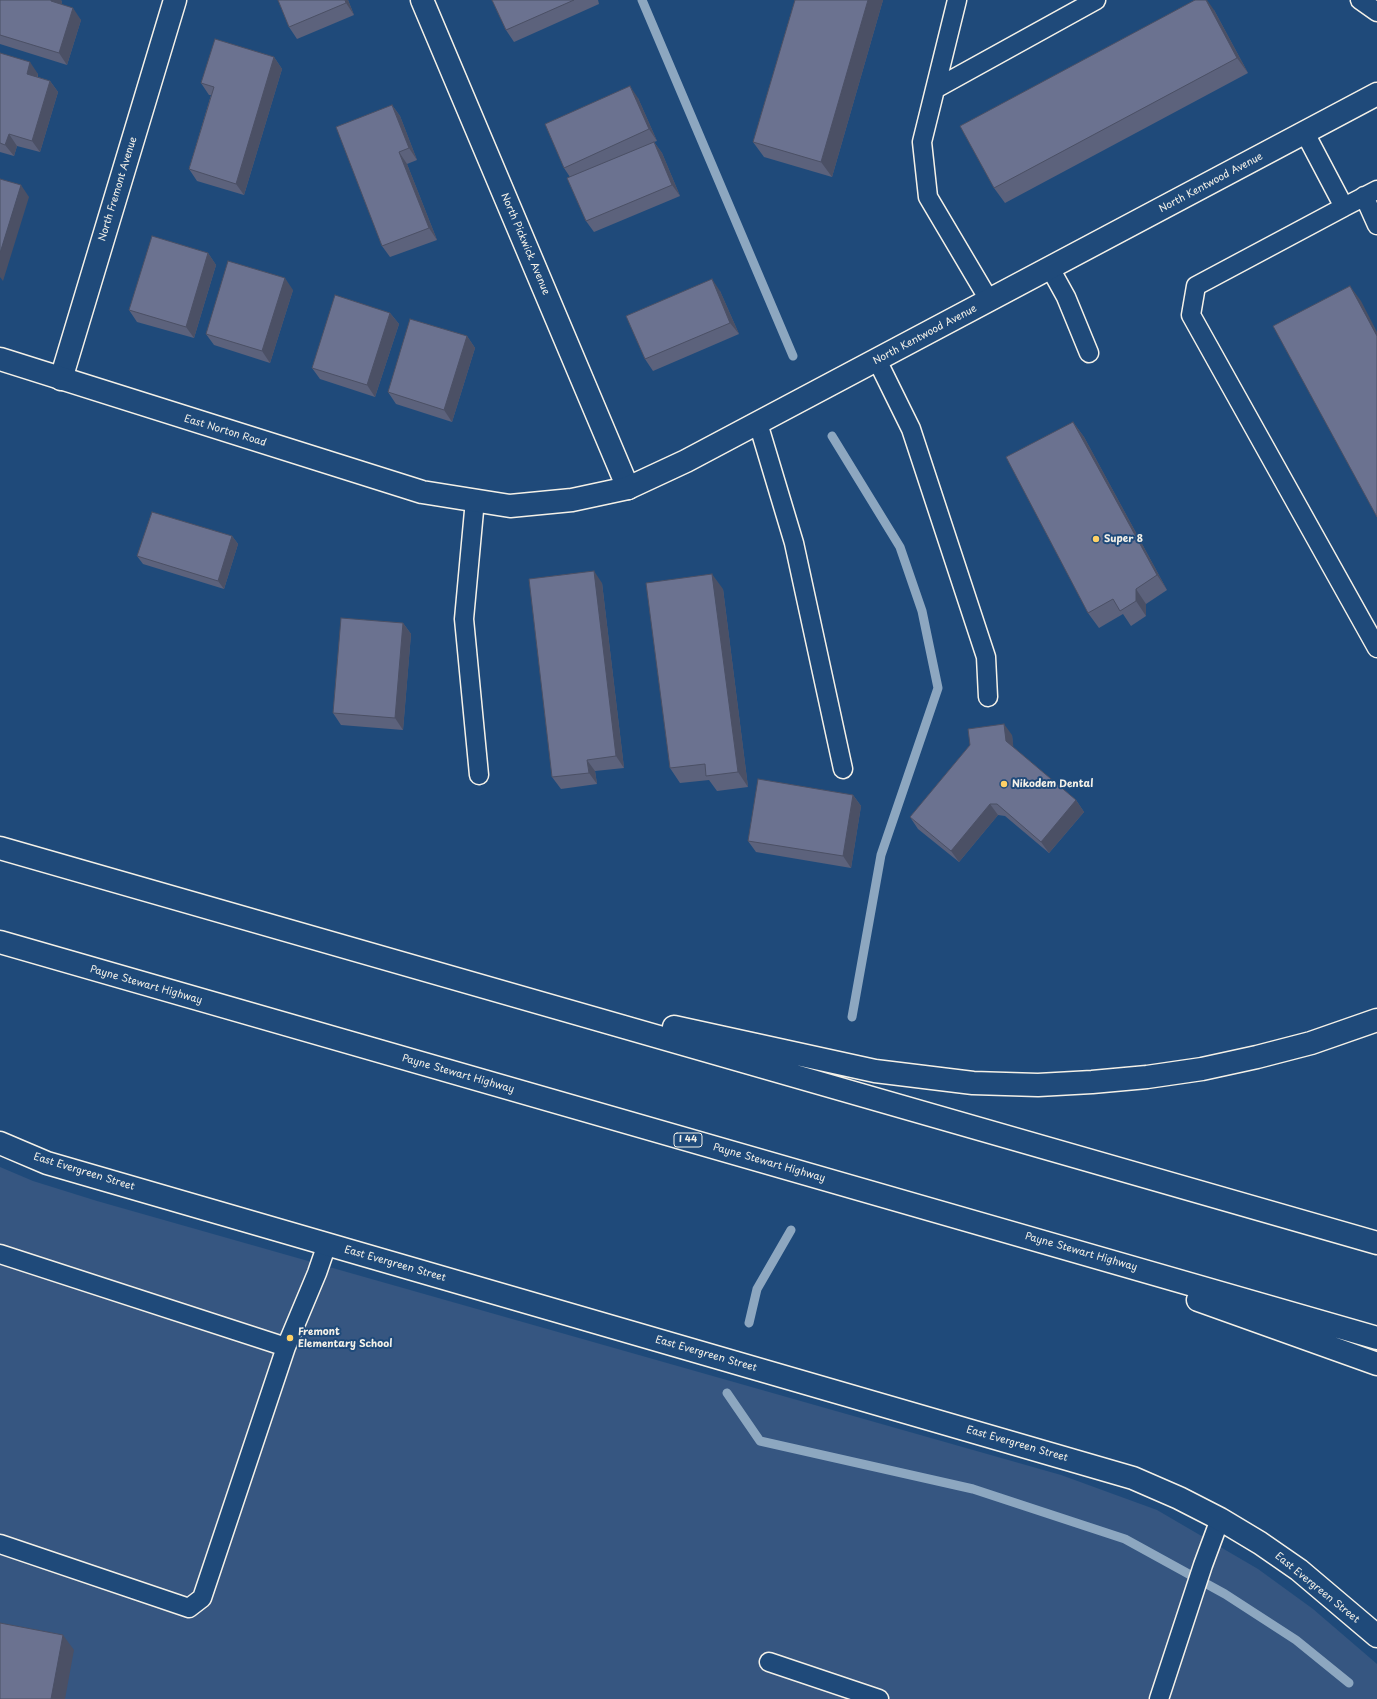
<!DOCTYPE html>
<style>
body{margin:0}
canvas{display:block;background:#1f4a7a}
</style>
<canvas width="1377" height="1699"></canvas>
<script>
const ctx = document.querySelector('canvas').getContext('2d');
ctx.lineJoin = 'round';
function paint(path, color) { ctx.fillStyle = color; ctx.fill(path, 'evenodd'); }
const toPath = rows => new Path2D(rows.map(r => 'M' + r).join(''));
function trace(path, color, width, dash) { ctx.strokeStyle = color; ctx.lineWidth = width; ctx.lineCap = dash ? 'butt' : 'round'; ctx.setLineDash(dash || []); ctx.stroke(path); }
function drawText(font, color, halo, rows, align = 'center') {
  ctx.font = font + ' "Playpen Sans",sans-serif'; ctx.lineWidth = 4; ctx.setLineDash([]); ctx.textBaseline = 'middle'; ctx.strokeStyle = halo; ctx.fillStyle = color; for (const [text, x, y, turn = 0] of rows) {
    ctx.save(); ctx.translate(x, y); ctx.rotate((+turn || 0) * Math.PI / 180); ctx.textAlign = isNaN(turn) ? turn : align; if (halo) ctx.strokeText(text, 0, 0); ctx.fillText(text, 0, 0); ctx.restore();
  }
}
paint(toPath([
 [0,1167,33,1181,97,1201,1061,1475,1157,1510,1258,1569,1313,1609,1377,1664,1377,1699,0,1699]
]), '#365681');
trace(toPath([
 [642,0,793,356],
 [832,436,900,547,922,611,938,688,881,855,852,1017],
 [749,1323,757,1289,791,1230],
 [727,1393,760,1441,973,1489,1125,1539,1225,1594,1296,1640,1349,1683]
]), '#8da7c0', 9);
const service = toPath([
 [957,0,922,142,928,197,989,300],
 [1360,0,1377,12],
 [935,89,1096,0],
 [1305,133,1344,207,1196,286,1191,315,1377,648],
 [1364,196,1377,225],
 [1344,207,1377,190],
 [1050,268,1066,297,1089,353],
 [877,360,911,429,986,657,988,697],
 [758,423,794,543,843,769],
 [475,500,464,619,479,775],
 [0,1254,286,1347,317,1273,327,1244],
 [0,1544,189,1608,202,1598,286,1347],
 [769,1662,879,1699],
 [1159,1699,1203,1565,1220,1519]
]);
const minor = toPath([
 [422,0,628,488],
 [61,379,175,0],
 [0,1143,47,1163,1133,1478,1179,1498,1220,1519,1260,1543,1299,1570,1377,1636]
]);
const secondary = toPath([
 [0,359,422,492,510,506,572,500,628,488,686,461,1377,94]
]);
const motorway = toPath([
 [0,848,1377,1243],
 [0,942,1377,1338],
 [674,1027,875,1071,973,1083,1038,1085,1092,1082,1147,1077,1202,1069,1257,1057,1311,1043,1377,1020],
 [1198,1300,1377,1364]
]);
trace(service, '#f4f1e8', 21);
trace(minor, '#f4f1e8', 25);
trace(secondary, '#f4f1e8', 25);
trace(motorway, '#f4f1e8', 25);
trace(service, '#1f4a7a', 18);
trace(minor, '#1f4a7a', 22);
trace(secondary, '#1f4a7a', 22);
trace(motorway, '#1f4a7a', 22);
paint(toPath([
 [0,0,61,0,62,2,61,5,81,20,67,65,0,44],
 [278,0,348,0,354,15,297,39,289,27],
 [492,0,598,0,599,4,514,42,506,30],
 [795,0,883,0,832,177,764,157,753,142],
 [1214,10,1248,73,1005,203,994,188],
 [0,53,38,74,38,77,50,81,58,92,40,152,17,146,14,156,0,152],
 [274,57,282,69,244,195,197,181,189,169,211,95,209,95,201,83],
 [638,98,657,141,654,142,662,153,680,196,594,232,586,221,570,177,564,168],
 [392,105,400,116,417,160,407,164,437,240,390,257,382,246],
 [208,253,216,265,194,338,137,322,129,310],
 [293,290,270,363,214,345,206,334],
 [720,291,739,334,653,371,645,359],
 [390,313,399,324,375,397,320,379,312,368],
 [467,336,475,348,452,422,396,404,388,392],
 [1073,422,1084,437,1167,590,1146,604,1146,616,1131,626,1123,614,1099,628,1088,613],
 [232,536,238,544,224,589,143,564,137,556],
 [602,583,624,768,595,771,597,784,561,789,552,777],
 [723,589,748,787,717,791,709,780,680,783,670,768],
 [403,623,411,634,403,730,341,725,333,713],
 [1012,735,1013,747,1076,800,1084,812,1049,853,1005,816,998,815,959,862,918,829,910,817,970,745],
 [853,795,861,806,851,868,756,852,748,841]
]), '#5c627c');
paint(toPath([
 [51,0,61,0,62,2,59,13,51,1],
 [345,0,348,0,354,15,346,3],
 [868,0,883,0,832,177,821,162],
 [1206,0,1207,0,1214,10,1248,73,1237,58],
 [73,8,81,20,67,65,59,53],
 [274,57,282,69,244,195,236,184],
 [30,62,38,74,35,85,27,74],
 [50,81,58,92,40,152,32,141],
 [630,86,638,98,657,141,649,129],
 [392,105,400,116,417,160,409,148],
 [9,134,17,146,14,156,5,145],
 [654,142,662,153,680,196,672,185],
 [399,152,407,164,437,240,429,228],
 [21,185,29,197,3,281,0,277,0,253],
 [208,253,216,265,194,338,186,327],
 [285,278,293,290,270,363,262,351],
 [712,279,720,291,739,334,730,323],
 [1350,286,1361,301,1377,332,1377,336],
 [390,313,399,324,375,397,367,385],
 [467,336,475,348,452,422,444,410],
 [1073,422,1084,437,1167,590,1157,575],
 [232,536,238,544,224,589,218,581],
 [594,571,602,583,624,768,616,756],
 [712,574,723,589,748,787,738,772],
 [1136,589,1146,604,1146,616,1136,601],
 [403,623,411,634,403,730,395,718],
 [1004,724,1012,735,1014,752,1006,741],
 [587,760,595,771,597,784,589,773],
 [853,795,861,806,851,868,843,856],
 [1076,800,1084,812,1049,853,1041,842],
 [990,804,998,815,959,862,951,851],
 [63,1635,74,1650,65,1699,51,1699]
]), '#4b5065');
const building = toPath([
 [0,0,51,0,51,1,73,8,59,53,0,35,0,0],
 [278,0,345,0,346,3,289,27,278,0],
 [492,0,574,0,506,30,492,0],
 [795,0,868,0,821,162,753,142,795,0],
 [1195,0,1206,0,1237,58,994,188,960,126,1195,0],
 [215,39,274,57,236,184,189,169,214,87,201,83,215,39],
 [0,53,30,62,27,74,50,81,32,141,9,134,5,145,0,143,0,53],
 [630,86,649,129,564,168,545,124,630,86],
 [392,105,409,148,399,152,429,228,382,246,336,127,392,105],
 [654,142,672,185,586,221,567,178,654,142],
 [0,179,21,185,0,253,0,179],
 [152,236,208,253,186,327,129,310,152,236],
 [228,261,285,278,262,351,206,334,228,261],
 [712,279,730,323,645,359,626,316,712,279],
 [1350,286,1377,336,1377,517,1273,326,1350,286],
 [335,295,390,313,367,385,312,368,335,295],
 [410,319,467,336,444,410,388,392,410,319],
 [1073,422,1157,575,1136,589,1136,601,1120,611,1113,599,1088,613,1006,457,1073,422],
 [152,512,232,536,218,581,137,556,152,512],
 [594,571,616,756,587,760,589,773,552,777,529,579,594,571],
 [712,574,738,772,706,776,705,764,670,768,646,583,712,574],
 [341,618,403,623,395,718,333,713,341,618],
 [1004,724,1006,741,1076,800,1041,842,997,804,990,804,951,851,910,817,970,745,968,729,1004,724],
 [758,779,853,795,843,856,748,841,758,779],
 [0,1623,63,1635,51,1699,0,1699,0,1623]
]);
paint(building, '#6b7290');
trace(building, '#4b5065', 1);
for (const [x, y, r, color] of [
 [1096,539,4,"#ffd166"],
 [1004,784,4,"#ffd166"],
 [290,1338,4,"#ffd166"]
]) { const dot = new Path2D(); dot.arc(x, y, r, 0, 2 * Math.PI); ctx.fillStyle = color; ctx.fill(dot); trace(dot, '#1f4a7a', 1.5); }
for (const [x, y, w] of [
 [688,1140,28]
]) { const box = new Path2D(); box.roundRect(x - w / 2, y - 7, w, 14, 3); ctx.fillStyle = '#1f4a7a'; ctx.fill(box); trace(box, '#f4f1e8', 1); }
drawText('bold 9px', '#f4f1e8', null, [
 ["I 44",688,1140]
]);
drawText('10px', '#f4f1e8', '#1f4a7a', [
 ["North Kentwood Avenue",1211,183,-28],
 ["North Fremont Avenue",118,189,-73],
 ["North Pickwick Avenue",525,244,67],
 ["North Kentwood Avenue",925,335,-28],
 ["East Norton Road",225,431,17],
 ["Payne Stewart Highway",146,985,16],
 ["Payne Stewart Highway",458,1074,16],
 ["Payne Stewart Highway",769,1163,16],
 ["East Evergreen Street",84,1172,17],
 ["Payne Stewart Highway",1081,1252,16],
 ["East Evergreen Street",395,1264,16],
 ["East Evergreen Street",706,1354,16],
 ["East Evergreen Street",1017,1444,16],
 ["East Evergreen Street",1317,1588,39]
]);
drawText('bold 10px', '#f4f1e8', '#1f4a7a', [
 ["Super 8",1104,539],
 ["Nikodem Dental",1012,784],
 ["Fremont",298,1332],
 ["Elementary School",298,1344]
], 'left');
</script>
